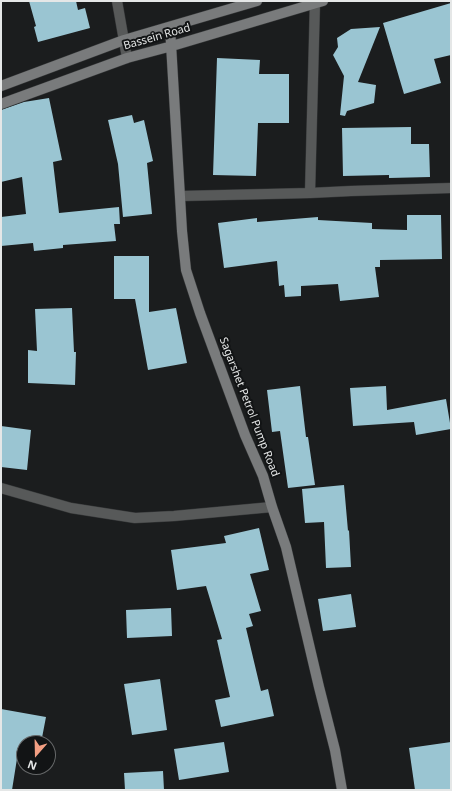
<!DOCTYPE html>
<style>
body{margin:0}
#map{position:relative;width:452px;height:791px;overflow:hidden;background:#1b1d1e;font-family:"Noto Sans",sans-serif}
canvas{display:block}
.frame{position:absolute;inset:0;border:2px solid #e5e7e7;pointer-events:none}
.north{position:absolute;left:16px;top:735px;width:40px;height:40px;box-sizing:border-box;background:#121415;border:1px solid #666869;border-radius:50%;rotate:200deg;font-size:11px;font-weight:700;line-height:16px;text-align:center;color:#e5e7e7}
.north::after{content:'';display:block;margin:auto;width:14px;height:18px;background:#f39f83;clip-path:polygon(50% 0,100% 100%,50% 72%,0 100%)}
</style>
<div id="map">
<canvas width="452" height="791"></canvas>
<div class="frame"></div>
<div class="north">N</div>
</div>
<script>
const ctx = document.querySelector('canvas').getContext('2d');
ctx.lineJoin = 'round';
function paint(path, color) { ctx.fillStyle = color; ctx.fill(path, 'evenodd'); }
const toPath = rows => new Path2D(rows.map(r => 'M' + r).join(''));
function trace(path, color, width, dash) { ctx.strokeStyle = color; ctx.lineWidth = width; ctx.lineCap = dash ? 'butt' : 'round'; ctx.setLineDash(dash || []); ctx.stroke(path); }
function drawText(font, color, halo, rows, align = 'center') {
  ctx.font = font + ' "Noto Sans",sans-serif'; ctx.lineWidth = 4; ctx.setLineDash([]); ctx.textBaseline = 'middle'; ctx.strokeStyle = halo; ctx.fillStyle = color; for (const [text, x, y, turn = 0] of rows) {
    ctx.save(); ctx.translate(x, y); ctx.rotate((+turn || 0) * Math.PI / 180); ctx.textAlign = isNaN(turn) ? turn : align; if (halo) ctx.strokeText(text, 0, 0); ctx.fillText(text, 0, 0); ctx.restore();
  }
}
paint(toPath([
 [29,1,76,1,78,10,85,8,90,28,38,42,34,27,36,26],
 [451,3,451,55,434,59,441,83,404,94,383,23],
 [380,27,358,82,376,85,374,103,347,111,345,116,340,115,344,76,333,55,338,47,337,38,351,29],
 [217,58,260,60,259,74,289,74,289,123,258,123,256,176,213,175],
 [49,98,62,160,53,162,59,213,119,207,120,224,114,224,116,241,63,245,63,248,34,251,33,243,1,246,1,217,26,214,22,177,1,182,1,110,24,102],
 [132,115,134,123,144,120,153,161,147,163,152,214,123,217,118,164,108,120],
 [411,127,411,144,429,144,430,177,389,178,389,175,343,176,342,128],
 [407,215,441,215,442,259,380,260,380,267,375,267,379,297,340,301,338,284,301,286,301,296,285,297,284,285,279,286,277,261,224,268,218,223,257,218,257,222,318,217,318,220,372,223,372,229,407,230],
 [114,256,149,256,149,312,176,308,187,363,148,370,135,299,114,299],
 [72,308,74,352,76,352,75,385,28,383,28,350,37,351,35,309],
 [300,386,306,437,308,437,315,485,288,488,280,431,272,432,267,390],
 [386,386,387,410,446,399,451,429,416,435,414,422,353,426,350,388],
 [1,426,31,430,27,470,1,467],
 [344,485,348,531,349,530,351,567,326,568,324,522,305,523,302,489],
 [259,528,269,570,250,574,261,611,249,614,253,626,246,628,261,691,268,689,274,716,221,727,215,700,230,697,217,640,222,639,206,586,177,590,171,550,226,543,224,536],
 [351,594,356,627,323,631,318,599],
 [171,608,172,636,127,638,126,610],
 [160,679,167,730,132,735,124,684],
 [1,709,46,717,41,743,24,743,24,747,19,746,12,790,1,790],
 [224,742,229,772,179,780,174,749],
 [451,742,451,790,415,790,409,748],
 [163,771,164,790,125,790,124,773]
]), '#9ac5d2');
const street = toPath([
 [117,1,127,58],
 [310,193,315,1],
 [181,196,310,193,351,191,451,188],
 [1,488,71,508,135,518,174,516,272,507]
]);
const secondary = toPath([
 [170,27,182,231,186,270,200,313,245,435,263,476,272,507,286,547,319,687,335,750,342,790],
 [1,86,124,40,257,1],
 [1,104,127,58,172,46,323,1]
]);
trace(street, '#37393a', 11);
trace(secondary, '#37393a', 11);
trace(street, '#575959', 10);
trace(secondary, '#797b7c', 10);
drawText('11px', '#e5e7e7', '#121415', [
 ["Bassein Road",157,37,-16],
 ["Sagarshet Petrol Pump Road",249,407,69]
]);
</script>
